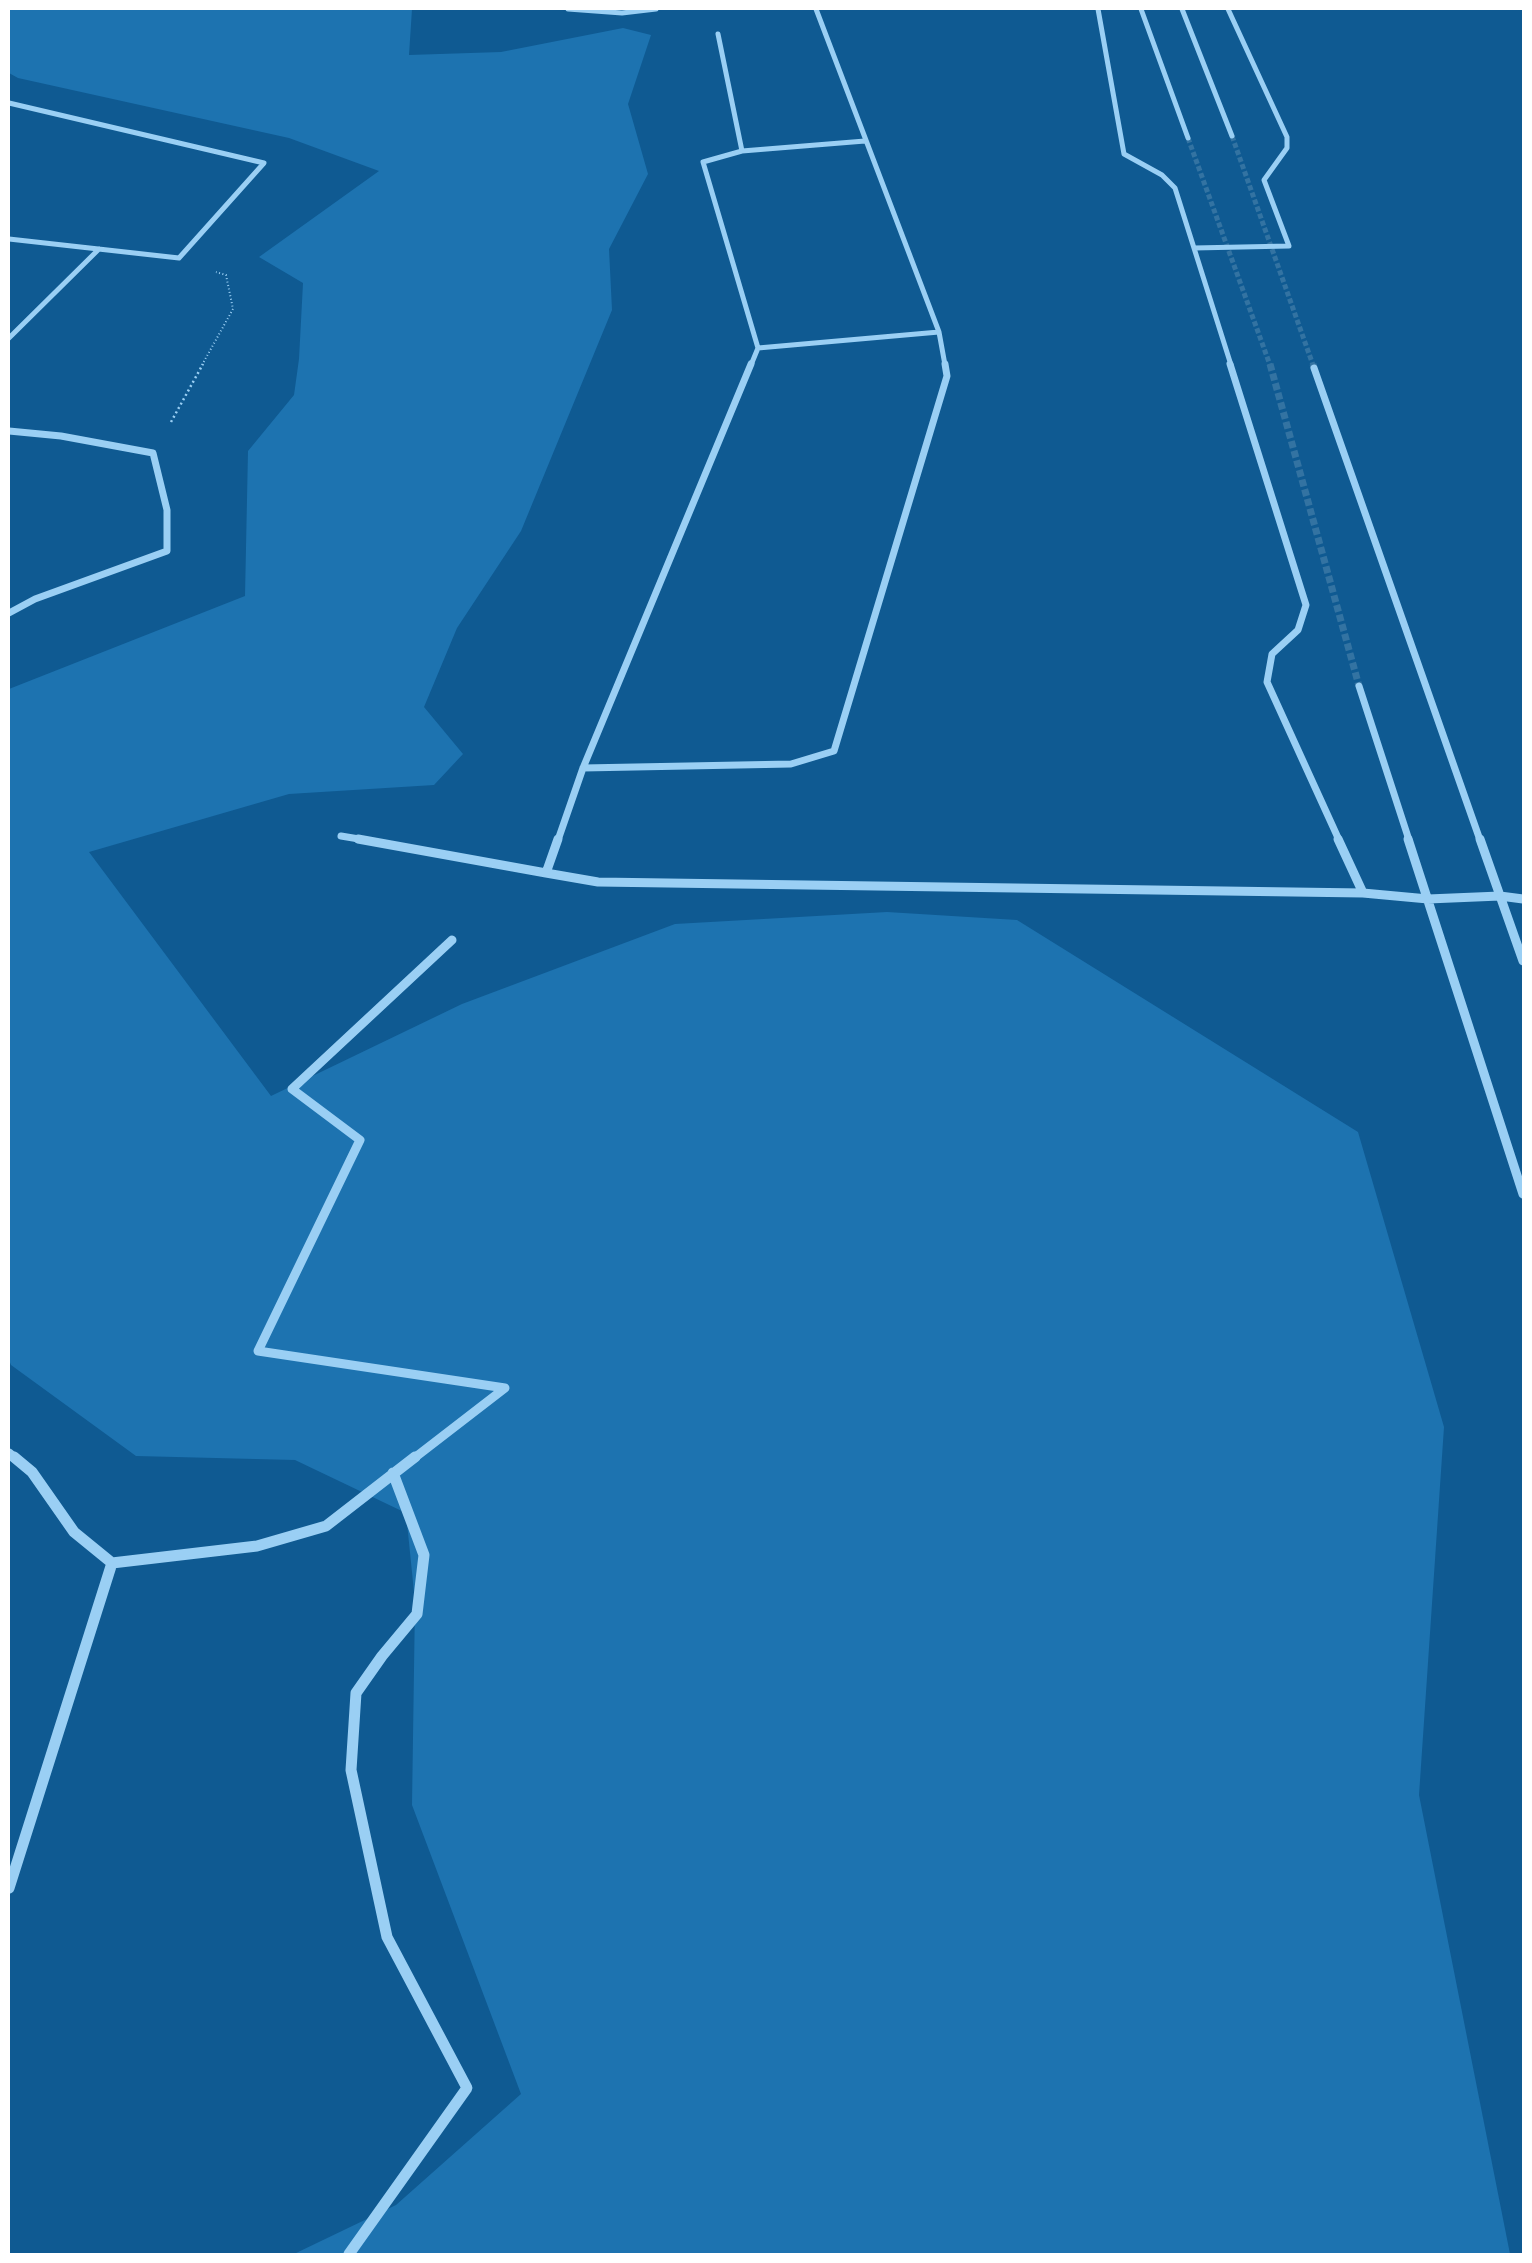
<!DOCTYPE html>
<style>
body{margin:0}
#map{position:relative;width:1532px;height:2263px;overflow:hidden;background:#0f5a92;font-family:"Source Sans 3",sans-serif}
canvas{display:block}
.frame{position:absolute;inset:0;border:10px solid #fff;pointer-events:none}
</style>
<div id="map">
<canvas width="1532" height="2263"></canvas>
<div class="frame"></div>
</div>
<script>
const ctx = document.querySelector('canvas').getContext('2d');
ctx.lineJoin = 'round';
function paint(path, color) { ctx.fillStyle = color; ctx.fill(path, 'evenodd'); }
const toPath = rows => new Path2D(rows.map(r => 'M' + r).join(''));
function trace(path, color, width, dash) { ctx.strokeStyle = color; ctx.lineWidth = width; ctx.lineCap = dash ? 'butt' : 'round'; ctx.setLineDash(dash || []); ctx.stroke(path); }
paint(toPath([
 [9,9,412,9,409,55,501,52,623,28,651,35,628,104,648,174,609,249,612,310,521,531,457,628,424,707,463,754,434,785,289,794,89,852,271,1096,462,1004,675,924,887,912,1017,920,1358,1132,1444,1427,1419,1795,1510,2254,294,2254,396,2205,521,2094,412,1805,415,1602,406,1513,295,1460,136,1456,11,1365,9,1360,9,689,245,596,248,451,294,395,299,359,303,283,259,257,379,171,289,138,18,78,9,73]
]), '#1d73b0');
trace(toPath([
 [1232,136,1313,365],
 [1188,138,1270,365]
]), '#3373a2', 5, [5, 2.5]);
trace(toPath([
 [1270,364,1359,686],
 [1313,364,1314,368]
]), '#3373a2', 7, [7, 3]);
trace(toPath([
 [202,365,233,309,226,275,216,272]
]), '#9acff4', 2, [1, 2.5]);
trace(toPath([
 [171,422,203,364]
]), '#9acff4', 2.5, [2, 3]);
trace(toPath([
 [568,9,622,13,656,9],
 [816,9,939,332,945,365],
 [1098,9,1124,154,1162,175,1175,188,1231,365],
 [1141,9,1188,138],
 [1182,9,1232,136],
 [718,34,742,151,865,141],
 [9,103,264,163,179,258,9,239],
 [742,151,703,162,758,348,939,332],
 [1194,248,1289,246,1264,180,1287,148,1287,137,1228,9],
 [9,338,99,249],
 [751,365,758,348]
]), '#9acff4', 5);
trace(toPath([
 [1230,364,1306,605,1298,630,1272,654,1267,682,1339,840],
 [1314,368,1480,840],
 [9,431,61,436,153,453,167,510,167,551,35,599,9,613],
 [1359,686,1409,840],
 [583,768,791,764,834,751,947,376,945,364],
 [341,836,365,840],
 [558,840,583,768,751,364]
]), '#9acff4', 7);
trace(toPath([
 [358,839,546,873,558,839],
 [1338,839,1363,893,1428,899,1500,896,1523,899],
 [1408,839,1523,1194],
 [1480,839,1523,961],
 [546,873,598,882,1363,893],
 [9,1453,16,1459],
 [413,1459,505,1388,258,1351,360,1140,292,1089,452,940]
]), '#9acff4', 9);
trace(toPath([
 [112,1563,257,1546,326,1526,415,1457],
 [9,1888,112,1563,74,1532,32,1472,14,1457],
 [349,2254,467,2088,387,1937,351,1770,356,1693,382,1656,417,1614,424,1555,393,1473]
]), '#9acff4', 11);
</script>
